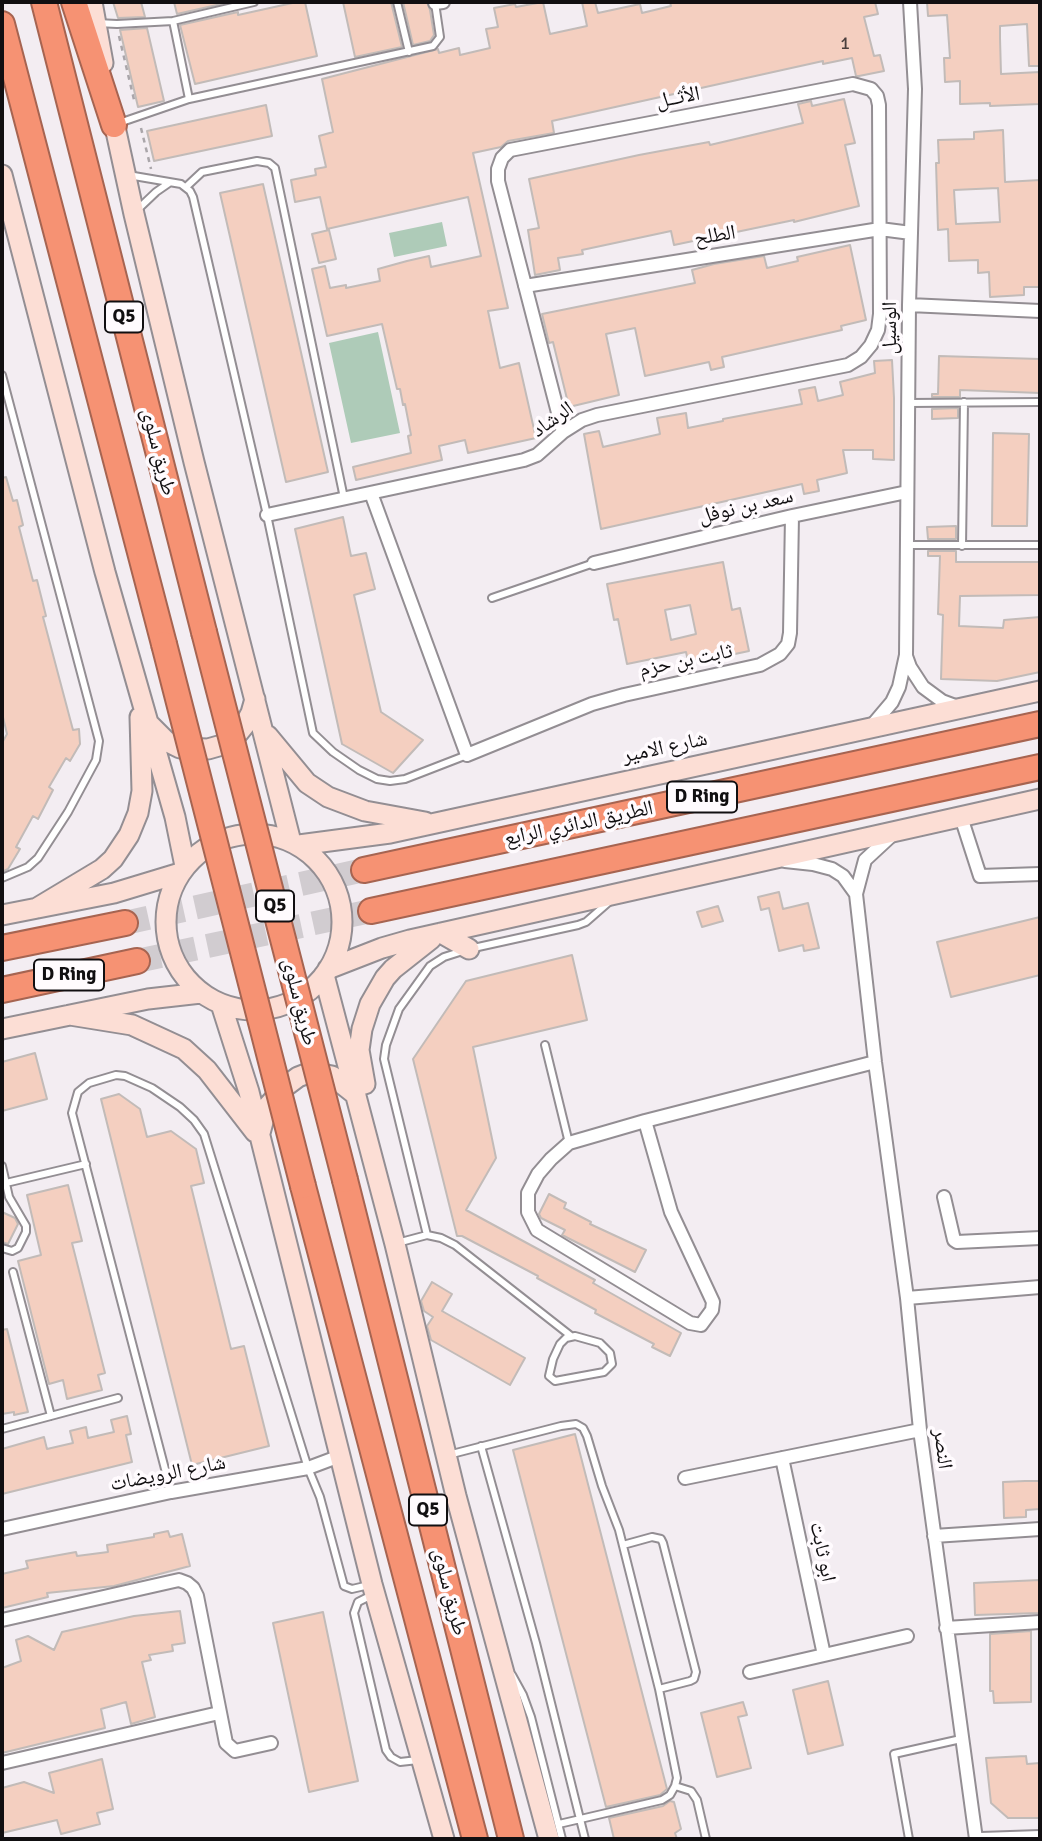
<!DOCTYPE html>
<meta charset="utf-8">
<style>
body{margin:0}
#map{position:relative;width:1042px;height:1841px;overflow:hidden;background:#f3edf2;font-family:Signika,sans-serif}
canvas{display:block}
.frame{position:absolute;inset:0;border:4px solid #110f11;pointer-events:none}
</style>
<div id="map">
<canvas width="1042" height="1841"></canvas>
<div class="frame"></div>
</div>
<script>
const ctx = document.querySelector('canvas').getContext('2d');
ctx.lineJoin = 'round';
function paint(path, color) { ctx.fillStyle = color; ctx.fill(path, 'evenodd'); }
const toPath = rows => new Path2D(rows.map(r => 'M' + r).join(''));
function trace(path, color, width, dash) { ctx.strokeStyle = color; ctx.lineWidth = width; ctx.lineCap = dash ? 'butt' : 'round'; ctx.setLineDash(dash || []); ctx.stroke(path); }
function drawText(font, color, halo, rows, align = 'center') {
  ctx.font = font + ' Signika,"Noto Naskh Arabic",sans-serif'; ctx.lineWidth = 7; ctx.setLineDash([]); ctx.textBaseline = 'middle'; ctx.strokeStyle = halo; ctx.fillStyle = color; for (const [text, x, y, turn = 0] of rows) {
    ctx.save(); ctx.translate(x, y); ctx.rotate((+turn || 0) * Math.PI / 180); ctx.textAlign = isNaN(turn) ? turn : align; if (halo) ctx.strokeText(text, 0, 0); ctx.fillText(text, 0, 0); ctx.restore();
  }
}
paint(toPath([
 [442,222,447,246,394,257,389,233],
 [378,332,400,433,351,443,329,343]
]), '#aecbb8');
const building = toPath([
 [113,2,141,2,145,17,118,18,113,2],
 [174,2,230,2,177,14,174,2],
 [297,2,305,2,317,56,195,84,180,25,238,12,238,15,297,2],
 [343,2,391,2,402,47,355,57,343,2],
 [403,2,427,2,430,10,434,35,430,41,413,45,403,2],
 [543,2,550,34,587,26,582,2,595,2,598,13,640,4,642,13,671,6,670,2,875,2,878,14,864,17,874,56,880,55,884,71,859,76,856,76,852,58,823,64,823,61,552,121,554,133,508,141,501,147,473,153,508,308,488,311,500,368,519,363,536,438,468,453,465,440,439,446,442,460,356,480,353,467,411,453,408,436,411,435,405,404,403,405,400,389,397,389,382,324,327,336,312,269,325,266,330,288,346,285,346,288,380,281,378,269,407,261,429,256,431,267,481,256,468,197,327,229,320,197,295,202,291,180,316,175,315,169,326,167,319,136,333,132,322,79,438,49,439,53,459,48,460,55,490,48,486,29,498,27,494,8,515,4,516,7,543,2],
 [927,2,1040,2,1040,66,1029,66,1027,24,1000,26,1000,38,1001,74,1040,72,1040,104,990,106,990,103,960,104,960,81,945,82,944,58,950,58,947,15,928,16,927,2],
 [147,28,164,101,138,107,120,30,147,28],
 [844,99,855,143,845,145,859,206,794,222,794,220,674,245,671,231,582,250,583,254,558,258,560,270,535,275,528,230,539,228,529,179,639,155,709,142,710,145,803,123,798,104,811,101,812,106,844,99],
 [266,105,272,136,154,161,147,131,266,105],
 [1003,130,1005,182,1040,180,1040,287,1024,287,1024,295,990,297,989,272,978,273,978,260,949,261,948,229,938,230,936,163,939,163,938,140,974,139,974,132,1003,130],
 [998,188,1000,222,956,224,954,190,998,188],
 [263,184,328,472,286,482,220,193,263,184],
 [329,230,336,259,319,263,312,234,329,230],
 [850,245,866,320,841,326,842,330,722,357,724,367,711,370,709,362,645,376,635,328,606,334,619,395,569,407,553,342,549,343,542,314,695,283,692,270,714,264,764,256,767,268,798,261,797,257,850,245],
 [939,356,1040,359,1040,393,960,390,960,397,932,397,932,394,938,394,939,356],
 [892,360,894,398,894,460,873,459,873,450,843,450,847,473,817,480,819,491,804,494,802,484,601,529,584,434,599,431,603,447,660,434,657,418,686,413,688,428,723,421,723,419,802,404,799,390,815,387,818,401,843,395,840,382,875,373,874,361,892,360],
 [958,408,958,418,932,419,932,409,958,408],
 [993,433,1029,434,1027,526,992,526,993,433],
 [6,477,13,501,17,500,23,525,19,527,33,581,37,580,46,616,43,617,73,730,79,729,80,744,70,761,66,758,49,787,53,790,38,819,33,816,16,847,20,849,8,869,2,872,2,743,7,734,2,713,2,478,6,477],
 [343,517,351,556,366,553,375,589,354,595,381,712,423,740,393,773,342,744,295,529,343,517],
 [956,526,956,539,928,539,927,527,956,526],
 [928,551,956,551,956,562,1040,562,1040,595,960,596,959,626,1003,628,1004,620,1040,617,1040,672,997,681,941,679,943,615,938,614,940,556,928,556,928,551],
 [723,562,732,610,740,608,749,651,702,661,701,659,688,661,686,652,627,664,618,619,614,620,607,584,723,562],
 [690,605,696,634,671,640,665,610,690,605],
 [779,892,783,909,808,903,819,948,804,951,803,945,779,951,769,908,761,910,758,897,779,892],
 [718,906,723,921,702,927,697,912,718,906],
 [1040,917,1040,975,951,997,937,942,1040,917],
 [572,955,587,1020,473,1047,496,1158,466,1210,595,1280,593,1283,681,1333,670,1356,652,1347,654,1344,595,1313,596,1310,537,1278,538,1276,462,1236,457,1236,413,1059,466,981,572,955],
 [35,1053,47,1099,2,1111,2,1062,35,1053],
 [119,1094,140,1109,147,1137,171,1131,196,1149,204,1183,191,1186,231,1349,244,1346,269,1446,192,1465,101,1099,119,1094],
 [68,1185,82,1241,72,1243,105,1373,98,1375,102,1390,67,1399,63,1380,49,1384,18,1261,41,1255,27,1195,68,1185],
 [549,1194,566,1203,564,1208,591,1222,590,1224,646,1250,635,1272,562,1235,565,1230,541,1218,539,1214,549,1194],
 [2,1212,15,1218,18,1224,8,1244,2,1242,2,1212],
 [432,1282,452,1294,442,1311,525,1358,510,1385,431,1340,427,1326,433,1317,424,1311,421,1301,432,1282],
 [7,1329,28,1412,14,1415,14,1412,2,1414,2,1330,7,1329],
 [127,1416,131,1434,126,1435,132,1462,2,1494,2,1449,44,1437,47,1449,73,1443,70,1431,86,1427,88,1438,114,1432,111,1420,127,1416],
 [575,1434,667,1789,660,1795,606,1807,513,1450,575,1434],
 [1025,1481,1040,1481,1040,1509,1026,1510,1026,1517,1004,1518,1003,1482,1025,1481],
 [168,1531,170,1537,182,1534,190,1566,114,1586,47,1593,48,1597,2,1608,2,1574,28,1568,26,1561,76,1552,77,1556,108,1552,107,1545,154,1537,154,1534,168,1531],
 [1040,1580,1040,1613,975,1615,974,1583,1040,1580],
 [180,1611,185,1643,172,1645,173,1651,149,1655,151,1660,142,1662,155,1717,131,1724,126,1702,101,1709,105,1728,2,1753,2,1668,21,1661,16,1640,28,1636,54,1650,62,1632,134,1616,180,1611],
 [323,1612,358,1781,309,1792,273,1623,323,1612],
 [1031,1631,1031,1702,994,1703,993,1691,990,1691,990,1634,1031,1631],
 [828,1681,843,1745,808,1754,793,1690,828,1681],
 [743,1702,747,1715,738,1717,751,1768,717,1777,701,1713,743,1702],
 [1026,1756,1027,1764,1040,1763,1040,1818,1008,1818,991,1803,986,1758,1026,1756],
 [102,1759,113,1809,97,1813,100,1824,61,1834,57,1820,2,1833,2,1788,24,1782,54,1793,49,1773,102,1759],
 [670,1801,674,1802,681,1829,675,1833,677,1839,614,1839,609,1818,663,1806,670,1801]
]);
paint(building, '#f4cfc0');
trace(building, '#c2bbb8', 2);
trace(toPath([
 [125,923,364,870],
 [137,961,371,911]
]), '#d1ccd0', 24, [24, 12]);
const lane = toPath([
 [397,2,409,52],
 [173,21,189,99],
 [97,23,117,24,173,21,254,2],
 [119,123,189,99,433,46,440,37,435,3],
 [128,175,181,184,190,191,193,197,267,515,313,733,333,752,359,770,377,779,390,781,405,779,467,755],
 [186,187,202,172,257,161,269,163,275,168,344,498],
 [136,211,156,192,169,183],
 [2,375,99,741,96,760,68,812,38,858,28,867,2,878],
 [909,403,1040,402],
 [906,545,1040,545],
 [962,546,964,402],
 [492,598,594,563],
 [545,1045,569,1143],
 [2,1166,9,1197,26,1226,26,1232,18,1248,12,1251,2,1248],
 [6,1183,86,1164],
 [427,1235,384,1059,386,1045,399,1009,430,966,444,957,469,949,578,925,586,922,610,901],
 [397,1243,427,1235,441,1238,455,1245,571,1336],
 [13,1272,51,1416],
 [575,1336,600,1343,610,1353,612,1364,604,1372,555,1381,549,1376,553,1359,560,1344,566,1338,575,1336],
 [2,1429,118,1398],
 [481,1446,536,1643,585,1839],
 [448,1455,561,1426,576,1424,583,1428,587,1436,602,1486,619,1530,659,1689,677,1778,675,1786,670,1795,662,1800,559,1824],
 [171,1492,72,1113,78,1092,89,1083,116,1075,125,1076,152,1088,180,1107,194,1120,204,1134,308,1468,320,1497,344,1586,352,1589,369,1585],
 [623,1545,652,1537,661,1539,663,1543,696,1672,694,1679,690,1681,659,1689],
 [370,1596,358,1602,354,1613,386,1750,391,1757,400,1762,418,1760],
 [512,1675,523,1695,531,1717,562,1839],
 [675,1786,691,1791,697,1800,706,1839],
 [909,1839,894,1754,961,1739]
]);
const street = toPath([
 [435,3,443,2],
 [525,286,880,229,911,233],
 [909,305,1040,311],
 [371,493,467,755,592,704,624,695,760,665,780,654,788,644,790,633,792,516],
 [267,515,524,460,537,455,563,432,582,420,597,415,848,365,861,357,871,345,878,330,880,314,879,105,877,96,871,89,853,84,510,150,502,158,498,169,498,181,563,432],
 [594,563,792,516,907,492],
 [906,656,910,667,923,687,942,701,958,707],
 [870,728,892,702,899,687,906,655,909,305,915,89,910,2],
 [961,817,980,876,1040,874],
 [892,835,865,860,856,894,875,1062,907,1298,920,1430,976,1839],
 [785,861,813,864,832,869,843,876,856,894],
 [645,1121,671,1212,713,1302,712,1310,701,1325,690,1323,537,1230,528,1212,528,1193,538,1174,551,1159,569,1143,645,1121,875,1062],
 [944,1197,954,1240,957,1242,1040,1238],
 [907,1298,1040,1287],
 [782,1458,824,1655],
 [685,1478,920,1430],
 [2,1529,171,1492,308,1468,340,1456],
 [934,1536,1040,1529],
 [2,1620,170,1582,179,1580,187,1583,193,1588,197,1596,226,1743,235,1751,271,1743],
 [946,1628,1040,1622],
 [750,1672,907,1636],
 [2,1763,219,1713],
 [981,1839,1040,1837]
]);
const secondary = toPath([
 [92,2,103,63],
 [112,113,134,214,194,462,291,842],
 [2,175,105,572,175,817,185,866],
 [149,724,166,741,180,748,208,749,222,745,235,737,244,726,251,713,255,699],
 [268,736,307,783,328,797,365,811,425,822],
 '166 922a88 88 0 1 1 176 0a88 88 0 1 1-176 0Z',
 [299,845,390,833,1040,691],
 [37,908,102,869,113,859,129,835,138,813,142,791,140,717],
 [2,915,114,893,180,873],
 [441,933,469,949],
 [328,969,382,948,410,940,1040,799],
 [324,975,395,1244,456,1496,549,1839],
 [221,1004,249,1092,372,1584,444,1839],
 [70,1015,132,1025,184,1049,207,1070,255,1132],
 [2,1029,148,999,201,993],
 [365,1084,359,1050,362,1029,370,1004,385,978,393,969,431,939],
 [260,1133,267,1107,286,1086,298,1077,311,1072,332,1076,356,1095]
]);
const highway = toPath([
 [44,2,204,632],
 [74,2,114,125],
 [2,24,164,644],
 [364,870,1040,724],
 [371,911,1040,767],
 [2,948,125,923],
 [2,990,137,961],
 [345,1180,511,1839],
 [303,1186,475,1839]
]);
trace(lane, '#938e93', 10);
trace(street, '#938e93', 16);
trace(secondary, '#938e93', 23);
trace(highway, '#a66451', 28);
trace(toPath([
 [119,36,135,104],
 [141,128,151,169]
]), '#aaa6aa', 2.5, [5, 5]);
trace(lane, '#fff', 6);
trace(street, '#fff', 12);
trace(secondary, '#fcded5', 19);
trace(highway, '#f69273', 24);
const highwayBridge = toPath([
 [204,632,345,1180],
 [164,644,303,1186]
]);
trace(highwayBridge, '#a66451', 28, []);
trace(highwayBridge, '#f69273', 24);
drawText('18px', '#4a3f3d', null, [
 ["1",845,44]
]);
for (const [x, y, w] of [
 [124,317,38],
 [702,797,70],
 [275,906,38],
 [69,975,70],
 [428,1510,38]
]) { const box = new Path2D(); box.roundRect(x - w / 2, y - 15.5, w, 31, 5); ctx.fillStyle = '#fffbfe'; ctx.fill(box); trace(box, '#110f11', 2); }
drawText('bold 19px', '#110f11', null, [
 ["Q5",124,317],
 ["D Ring",702,797],
 ["Q5",275,906],
 ["D Ring",69,975],
 ["Q5",428,1510]
]);
drawText('21px', '#110f11', '#fffbfe', [
 ["الأثــل",678,98,-11],
 ["الطلح",715,236,-9],
 ["الوسيل",890,328,-90],
 ["الرشاد",553,420,-35],
 ["طريق سلوى",158,452,76],
 ["سعد بن نوفل",746,507,-13],
 ["ثابت بن حزم",686,661,-12],
 ["شارع الامير",665,748,-12],
 ["الطريق الدائري الرابع",579,824,-12],
 ["طريق سلوى",299,1002,76],
 ["النصر",942,1449,83],
 ["شارع الرويضات",168,1474,-11],
 ["ابو ثابت",822,1552,78],
 ["طريق سلوى",449,1592,76]
]);
</script>
